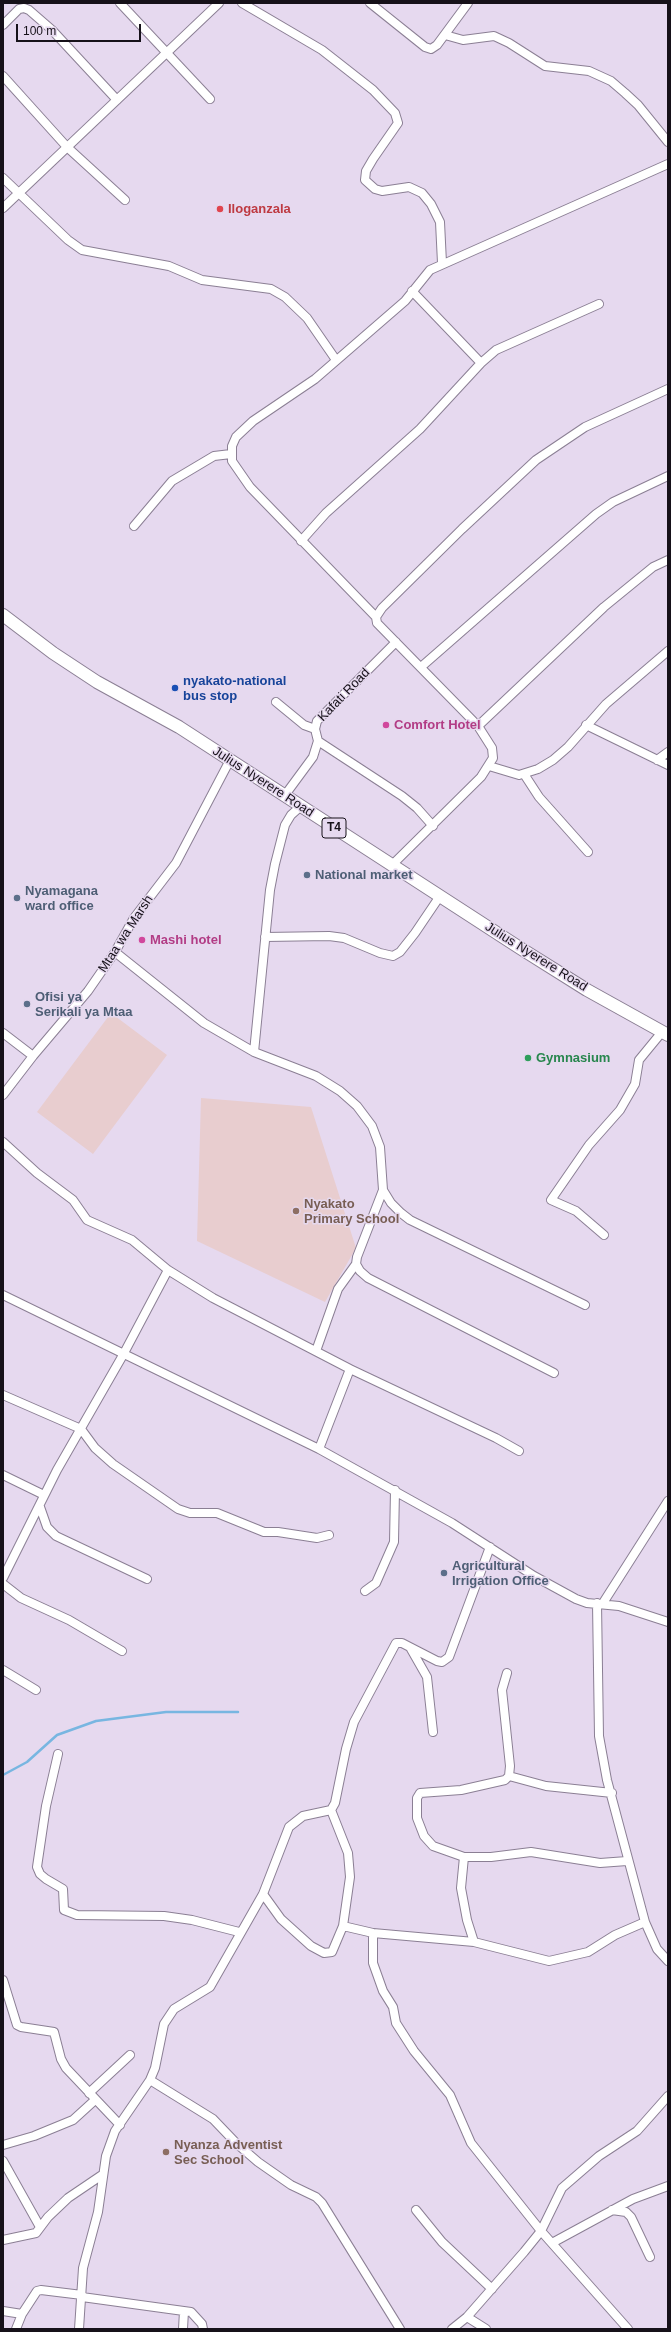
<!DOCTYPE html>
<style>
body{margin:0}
#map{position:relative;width:671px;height:2332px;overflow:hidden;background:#e6d9ef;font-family:Arial,sans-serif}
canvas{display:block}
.frame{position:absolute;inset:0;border:4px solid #161119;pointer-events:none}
.scale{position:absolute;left:16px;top:24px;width:125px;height:18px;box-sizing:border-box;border:2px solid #161119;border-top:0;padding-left:5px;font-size:12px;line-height:14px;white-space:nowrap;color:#161119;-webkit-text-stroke:3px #e6d9ef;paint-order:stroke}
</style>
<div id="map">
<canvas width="671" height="2332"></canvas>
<div class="frame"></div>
<div class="scale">100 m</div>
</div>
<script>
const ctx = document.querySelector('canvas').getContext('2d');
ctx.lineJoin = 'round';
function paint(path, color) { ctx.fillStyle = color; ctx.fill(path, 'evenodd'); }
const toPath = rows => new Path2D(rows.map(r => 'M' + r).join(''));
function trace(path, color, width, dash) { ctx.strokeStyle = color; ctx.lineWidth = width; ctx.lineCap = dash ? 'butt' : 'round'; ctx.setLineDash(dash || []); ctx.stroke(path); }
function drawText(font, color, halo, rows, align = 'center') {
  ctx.font = font + ' Arial,sans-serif'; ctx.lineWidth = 3; ctx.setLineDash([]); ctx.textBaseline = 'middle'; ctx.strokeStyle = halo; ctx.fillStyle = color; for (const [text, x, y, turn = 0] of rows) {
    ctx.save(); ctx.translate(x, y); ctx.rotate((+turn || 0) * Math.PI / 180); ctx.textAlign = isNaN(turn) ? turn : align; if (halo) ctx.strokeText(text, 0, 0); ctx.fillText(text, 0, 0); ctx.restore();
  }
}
paint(toPath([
 [111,1013,167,1055,93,1154,37,1112],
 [201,1098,311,1107,356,1248,325,1302,197,1241]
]), '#e8cdcf');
trace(toPath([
 [3,1775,27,1762,57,1735,96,1721,166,1712,238,1712]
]), '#78b6e1', 2.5);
const minor = toPath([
 [120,3,210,99],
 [242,3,322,50,373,90,395,113,398,123,373,159,366,171,365,180,375,189,382,191,409,187,422,193,431,204,440,222,442,263],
 [370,3,425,47,431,49,437,45,468,3],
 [3,25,19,9,24,8,29,10,52,30,117,100],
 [445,35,463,40,494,36,509,43,545,66,589,71,611,81,625,93,638,105,668,142],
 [3,76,67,147,125,200],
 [3,178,68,240,82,250,169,266,202,280,271,289,285,297,307,318,336,360],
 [3,208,219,3],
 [412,291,481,363],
 [134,526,172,481,214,456,231,454],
 [301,541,326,513,420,429,481,363,496,350,599,304],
 [376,617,250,487,232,461,232,446,236,437,253,421,315,379,405,301,430,270,668,164],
 [421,667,596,514,613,502,668,476],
 [276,702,304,725,315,729],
 [586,725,668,765],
 [478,726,604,607,653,567,668,560],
 [318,741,402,796,417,808,433,826],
 [657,760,668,752],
 [489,766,519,775,538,769,553,760,568,747,606,704,668,651],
 [524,774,539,797,588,852],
 [285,795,313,757,318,741,315,729,317,721,396,642],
 [392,865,481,777,493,758,492,748,478,726,377,623,376,617,382,608,462,529,536,460,585,427,668,389],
 [265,937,329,936,344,938,380,953,393,956,400,952,415,933,440,896],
 [115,952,204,1023,254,1052,316,1076,340,1091,357,1106,372,1126,380,1147,383,1190,391,1203,401,1213,410,1220,585,1305],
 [3,1033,33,1056],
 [254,1052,270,890,275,864,285,825,291,815,301,806],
 [3,1095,33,1056,88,991,115,952,134,918,176,863,230,760],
 [3,1142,37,1173,73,1200,87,1220,132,1240,168,1270,213,1298,350,1369],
 [383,1190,357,1257,356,1264,360,1271,368,1278,554,1373],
 [604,1235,576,1211,551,1200,589,1145,620,1110,635,1084,639,1060,662,1032],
 [3,1295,319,1449,452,1523,534,1576,576,1599,587,1603,619,1606,668,1622],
 [316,1351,338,1289,356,1264],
 [3,1395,81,1429,95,1448,113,1464,178,1509,190,1513,217,1513,264,1532,278,1532,317,1538,329,1535],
 [319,1449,350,1369,496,1438,519,1451],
 [3,1475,44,1495],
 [40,1507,47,1527,56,1536,147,1579],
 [3,1578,57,1470,123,1355,168,1270],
 [3,1584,21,1598,69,1620,122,1651],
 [365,1591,376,1583,394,1542,395,1490],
 [597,1603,599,1736,607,1780,645,1922,657,1949,668,1961],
 [603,1603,668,1501],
 [411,1649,427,1677,433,1732],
 [3,1670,36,1690],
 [507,1673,502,1690,510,1766,509,1776,505,1780,461,1790,420,1793,417,1798,417,1818,424,1836,433,1846,464,1857,491,1857,531,1852,600,1863,627,1861],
 [58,1754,46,1806,37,1867,40,1874,46,1879,63,1889,64,1910,77,1915,164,1916,192,1920,239,1932],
 [509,1776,546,1786,612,1793],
 [464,1857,461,1888,467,1920,474,1942],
 [263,1894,281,1919,311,1946,324,1953,332,1952,343,1926,350,1877,348,1853,331,1810],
 [343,1926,373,1933,474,1942,549,1961,588,1952,615,1935,645,1922],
 [373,1933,373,1963,383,1991,393,2007,396,2023,414,2051,450,2095,471,2143,541,2231,628,2329],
 [3,1980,17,2025,21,2027,54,2032,61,2059,66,2068,120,2125],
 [150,2080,213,2119,236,2143,258,2162,291,2185,316,2197,322,2203,400,2329],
 [89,2093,130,2055],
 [3,2145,34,2136,73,2120,95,2100],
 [3,2161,40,2227],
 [416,2210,442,2242,492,2289],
 [612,2210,626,2212,631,2217,650,2257],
 [3,2240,36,2233,48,2217,68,2198,102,2175],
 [552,2243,633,2199,668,2186],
 [82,2297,191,2312,202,2324,203,2329],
 [3,2311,22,2314,37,2291,41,2290,82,2295],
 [467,2317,486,2329],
 [16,2329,22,2314],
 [79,2329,83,2268,98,2212,106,2156,115,2131,150,2080,155,2068,164,2024,174,2009,210,1987,263,1894,289,1827,303,1816,331,1810,335,1803,346,1749,354,1722,396,1643,402,1643,437,1661,442,1662,449,1657,490,1547],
 [183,2329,184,2311],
 [452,2329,467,2317,524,2252,541,2231,562,2188,599,2156,637,2131,668,2096]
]);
const highway = toPath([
 [3,615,53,653,97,682,179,727,520,948,587,990,668,1035]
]);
trace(minor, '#8b7f94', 10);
trace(highway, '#8b7f94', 14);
trace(minor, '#fff', 8);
trace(highway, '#fff', 12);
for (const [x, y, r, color] of [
 [220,209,4,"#e0444e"],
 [175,688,4,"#1a4fb4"],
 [386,725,4,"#d1479c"],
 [307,875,4,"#5c6f8a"],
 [17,898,4,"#5c6f8a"],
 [142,940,4,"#d1479c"],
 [27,1004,4,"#5c6f8a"],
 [528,1058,4,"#2e9e5b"],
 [296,1211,4,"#8d6e63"],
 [444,1573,4,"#5c6f8a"],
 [166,2152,4,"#8d6e63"]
]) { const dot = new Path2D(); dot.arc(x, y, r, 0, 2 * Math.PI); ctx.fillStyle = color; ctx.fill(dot); trace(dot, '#e6d9ef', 1.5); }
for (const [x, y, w] of [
 [334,828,24]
]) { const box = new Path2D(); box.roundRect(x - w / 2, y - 10, w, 20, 3); ctx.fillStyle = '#e6d9ef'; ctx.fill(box); trace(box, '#161119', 1); }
drawText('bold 12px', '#161119', null, [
 ["T4",334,828]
]);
drawText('bold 13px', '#be3a42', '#e6d9ef', [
 ["Iloganzala",228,209]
], 'left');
drawText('bold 13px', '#164399', '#e6d9ef', [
 ["nyakato-national",183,681],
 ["bus stop",183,696]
], 'left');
drawText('13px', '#161119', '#e6d9ef', [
 ["Kafati Road",344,695,-46],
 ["Julius Nyerere Road",263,782,33],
 ["Mtaa wa Marsh",126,934,-57],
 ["Julius Nyerere Road",536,957,32]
]);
drawText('bold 13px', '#b23c85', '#e6d9ef', [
 ["Comfort Hotel",394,725],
 ["Mashi hotel",150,940]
], 'left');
drawText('bold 13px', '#4e5e75', '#e6d9ef', [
 ["National market",315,875],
 ["Nyamagana",25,891],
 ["ward office",25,906],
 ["Ofisi ya",35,997],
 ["Serikali ya Mtaa",35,1012],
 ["Agricultural",452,1566],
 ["Irrigation Office",452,1581]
], 'left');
drawText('bold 13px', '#27864d', '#e6d9ef', [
 ["Gymnasium",536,1058]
], 'left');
drawText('bold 13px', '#785e54', '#e6d9ef', [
 ["Nyakato",304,1204],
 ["Primary School",304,1219],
 ["Nyanza Adventist",174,2145],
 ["Sec School",174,2160]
], 'left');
</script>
